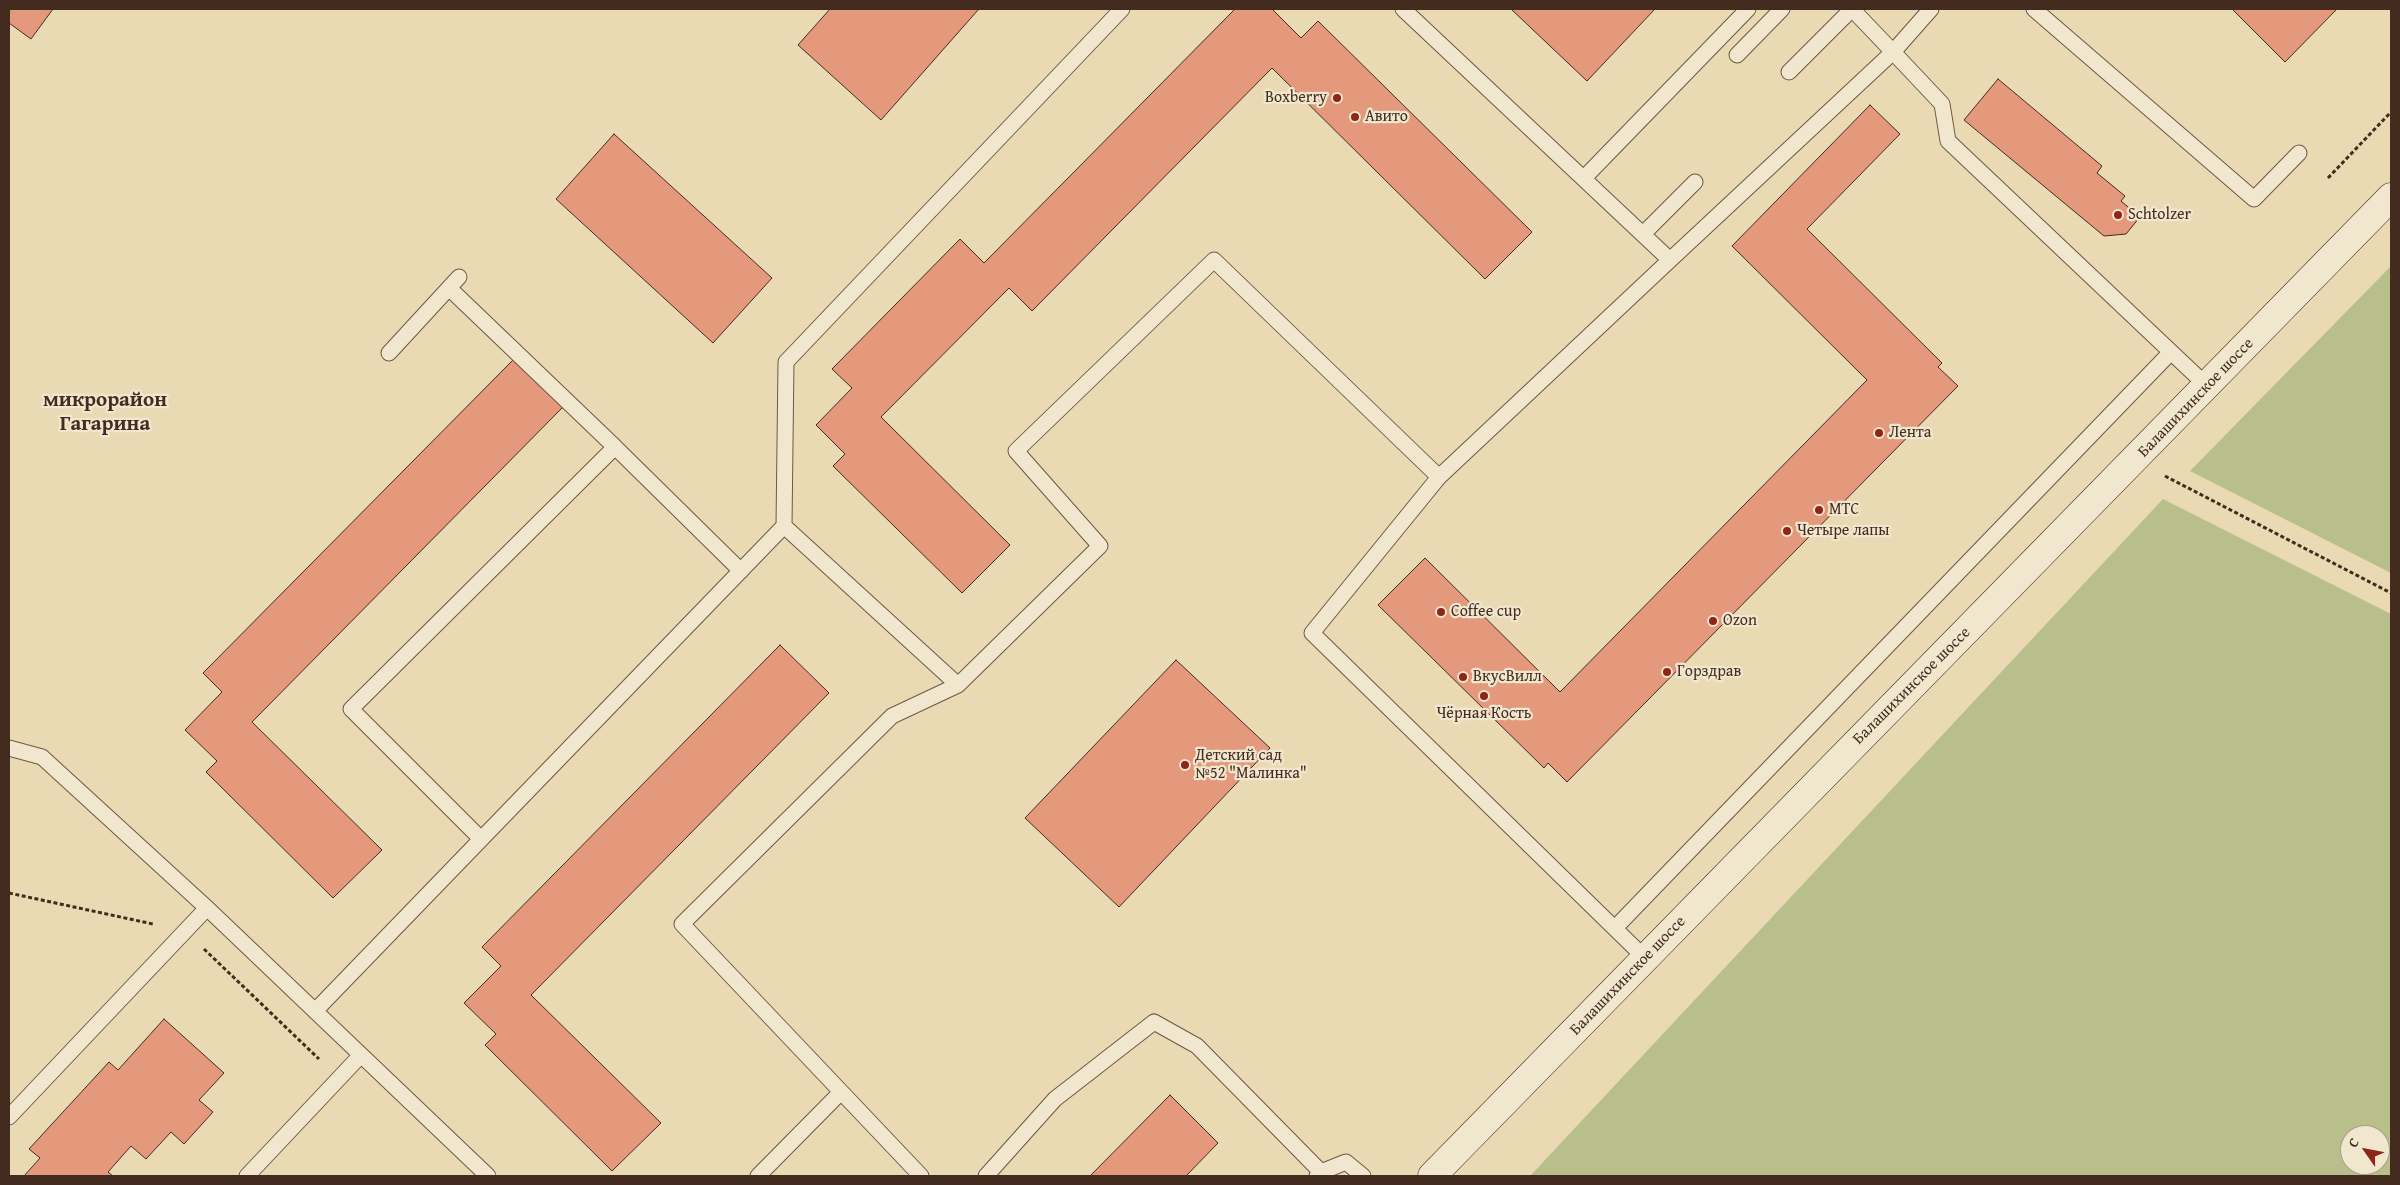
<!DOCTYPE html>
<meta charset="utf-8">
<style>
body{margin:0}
#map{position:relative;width:2400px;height:1185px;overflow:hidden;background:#eadab3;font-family:"Gentium Book Plus",serif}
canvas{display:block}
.frame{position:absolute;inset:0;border:10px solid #442b20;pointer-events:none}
.north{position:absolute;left:2340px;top:1125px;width:50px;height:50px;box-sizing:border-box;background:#f1e7ce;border:1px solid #ac9c88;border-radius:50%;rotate:303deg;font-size:14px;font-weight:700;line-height:20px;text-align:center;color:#442b20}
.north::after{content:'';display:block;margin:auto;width:18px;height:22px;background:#8f2418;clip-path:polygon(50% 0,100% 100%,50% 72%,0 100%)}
</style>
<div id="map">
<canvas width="2400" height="1185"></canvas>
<div class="frame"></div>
<div class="north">С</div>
</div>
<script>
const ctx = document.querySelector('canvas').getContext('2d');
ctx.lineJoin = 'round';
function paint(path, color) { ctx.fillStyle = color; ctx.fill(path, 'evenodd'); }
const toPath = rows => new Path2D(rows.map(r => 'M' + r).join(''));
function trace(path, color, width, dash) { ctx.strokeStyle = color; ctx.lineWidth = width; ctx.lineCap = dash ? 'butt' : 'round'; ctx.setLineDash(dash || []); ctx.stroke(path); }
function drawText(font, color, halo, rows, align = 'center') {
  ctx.font = font + ' "Gentium Book Plus",serif'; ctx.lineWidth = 4.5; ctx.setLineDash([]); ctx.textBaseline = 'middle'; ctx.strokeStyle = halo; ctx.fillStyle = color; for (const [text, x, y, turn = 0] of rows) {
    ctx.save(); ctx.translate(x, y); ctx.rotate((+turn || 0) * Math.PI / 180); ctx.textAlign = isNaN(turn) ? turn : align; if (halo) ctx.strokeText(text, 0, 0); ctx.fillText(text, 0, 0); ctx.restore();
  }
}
paint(toPath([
 [2391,266,2391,573,2190,471],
 [2163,499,2391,614,2391,1176,1530,1176],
 [2350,1135,2380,1135,2380,1165,2350,1165]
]), '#b9bf8b');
const building = toPath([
 [9,9,53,9,31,39,9,23,9,9],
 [830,9,977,9,978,10,881,120,798,45,830,9],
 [1235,9,1272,9,1301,38,1318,21,1532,232,1485,279,1272,68,1032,311,1009,288,881,417,1010,545,962,593,833,466,845,454,816,425,852,388,832,369,960,239,984,263,1235,9],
 [1511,9,1655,9,1587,81,1511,9],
 [2232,9,2337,9,2285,62,2232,9],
 [1998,79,2102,166,2097,173,2125,196,2121,201,2140,217,2126,234,2104,236,1964,120,1998,79],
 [1870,105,1900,134,1807,229,1942,363,1938,367,1958,386,1567,782,1548,763,1544,768,1378,605,1425,558,1560,692,1867,380,1732,246,1870,105],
 [614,134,772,278,713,343,556,199,614,134],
 [514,359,563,407,252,722,382,850,333,898,206,772,217,761,185,730,222,692,203,673,514,359],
 [780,645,829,693,531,995,661,1123,612,1171,485,1045,496,1034,464,1003,501,966,482,947,780,645],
 [1176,660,1270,748,1119,907,1025,818,1176,660],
 [164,1019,224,1073,199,1100,213,1112,184,1144,171,1132,146,1159,131,1146,108,1172,113,1176,24,1176,40,1158,29,1149,109,1062,118,1070,164,1019],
 [1170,1095,1218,1143,1186,1176,1090,1176,1170,1095]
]);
paint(building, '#e4987c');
trace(building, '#442b20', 1);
const service = toPath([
 [1931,9,1893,52,1942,104,1948,141,2207,386],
 [2034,9,2254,199,2299,153],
 [1737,55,1782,9],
 [1789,72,1852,9],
 [1584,178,1748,9],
 [1643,234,1695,182],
 [1670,260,1893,52,1852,9],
 [449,288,615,447],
 [389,353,459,277],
 [1439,477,1312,633,1645,958],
 [784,526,786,362,1122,9],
 [9,748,42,757,207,908,488,1176],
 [481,839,351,709,615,447,741,571],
 [1615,928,2171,352],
 [315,1011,784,526,958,685],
 [9,1117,207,908],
 [247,1176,361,1055],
 [758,1176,841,1092],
 [921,1176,682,924,892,716,958,685,1100,546,1016,451,1214,260,1439,477,1670,260,1403,9],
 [986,1176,1055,1099,1154,1022,1197,1046,1321,1172],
 [1317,1176,1321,1172,1346,1162,1363,1176]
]);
const secondary = toPath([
 [1432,1176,2391,197]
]);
trace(service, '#6e5745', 17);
trace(secondary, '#442b20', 29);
trace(toPath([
 [2328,178,2391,112],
 [2165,476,2391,593],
 [9,893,153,924],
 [204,949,319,1059]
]), '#442b20', 3, [4, 2.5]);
trace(service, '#f1e7ce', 15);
trace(secondary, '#f1e7ce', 28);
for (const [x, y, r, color] of [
 [1337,98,5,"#8f2418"],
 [1355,117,5,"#8f2418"],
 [2118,215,5,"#8f2418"],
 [1879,433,5,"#8f2418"],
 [1819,510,5,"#8f2418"],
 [1787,531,5,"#8f2418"],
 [1441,612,5,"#8f2418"],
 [1713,621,5,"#8f2418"],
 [1667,672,5,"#8f2418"],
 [1463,677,5,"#8f2418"],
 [1484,696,5,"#8f2418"],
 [1185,765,5,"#8f2418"]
]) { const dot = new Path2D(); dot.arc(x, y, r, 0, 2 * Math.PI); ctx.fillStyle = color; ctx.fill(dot); trace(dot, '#f1e7ce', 2); }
drawText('16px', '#442b20', '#f1e7ce', [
 ["Boxberry",1327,98,"right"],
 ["Авито",1365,117],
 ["Schtolzer",2128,215],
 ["Лента",1889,433],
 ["МТС",1829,510],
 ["Четыре лапы",1797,531],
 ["Coffee cup",1451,612],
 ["Ozon",1723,621],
 ["Горздрав",1677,672],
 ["ВкусВилл",1473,677],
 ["Чёрная Кость",1484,714,"center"],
 ["Детский сад",1195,756],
 ["№52 \"Малинка\"",1195,774]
], 'left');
drawText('16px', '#442b20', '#f1e7ce', [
 ["Балашихинское шоссе",2196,398,-46],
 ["Балашихинское шоссе",1912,686,-45],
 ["Балашихинское шоссе",1628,976,-46]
]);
drawText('bold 21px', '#442b20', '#f1e7ce', [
 ["микрорайон",105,401],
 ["Гагарина",105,425]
]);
</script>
